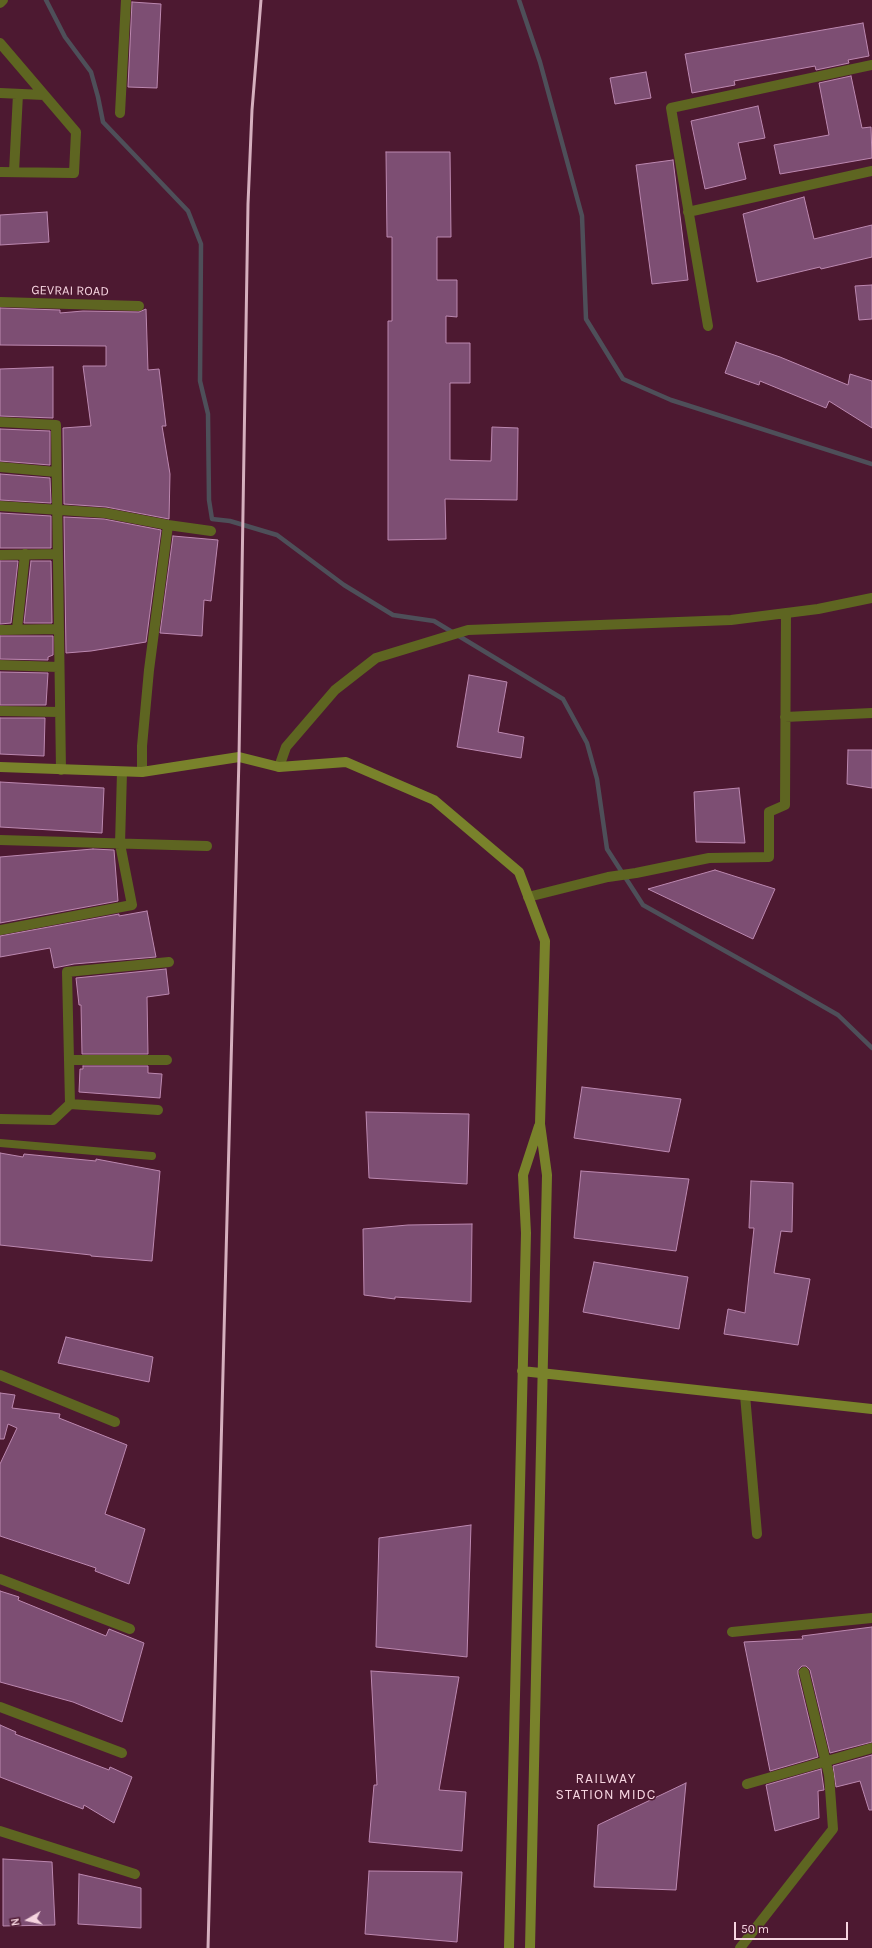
<!DOCTYPE html>
<style>
body{margin:0}
#map{position:relative;width:872px;height:1948px;overflow:hidden;background:#4d1931;font-family:Karla,sans-serif}
canvas{display:block}
.north{position:absolute;left:8px;top:1900px;width:40px;height:40px;-webkit-text-stroke:3px #4d1931;paint-order:stroke;rotate:261deg;font-size:11px;font-weight:700;line-height:16px;text-align:center;color:#f6d4e0}
.north::after{content:'';display:block;margin:auto;width:14px;height:18px;background:#f6d4e0;clip-path:polygon(50% 0,100% 100%,50% 72%,0 100%)}
.scale{position:absolute;left:734px;top:1922px;width:114px;height:18px;box-sizing:border-box;border:2px solid #f6d4e0;border-top:0;padding-left:5px;font-size:12px;line-height:14px;white-space:nowrap;color:#f6d4e0;-webkit-text-stroke:3px #4d1931;paint-order:stroke}
</style>
<div id="map">
<canvas width="872" height="1948"></canvas>
<div class="north">N</div>
<div class="scale">50 m</div>
</div>
<script>
const ctx = document.querySelector('canvas').getContext('2d');
ctx.lineJoin = 'round';
const toPath = rows => new Path2D(rows.map(r => 'M' + r).join(''));
function trace(path, color, width, dash) { ctx.strokeStyle = color; ctx.lineWidth = width; ctx.lineCap = dash ? 'butt' : 'round'; ctx.setLineDash(dash || []); ctx.stroke(path); }
function paint(path, color) { ctx.fillStyle = color; ctx.fill(path, 'evenodd'); }
function drawText(font, color, halo, rows, align = 'center') {
  ctx.font = font + ' Karla,sans-serif'; ctx.lineWidth = 3; ctx.setLineDash([]); ctx.textBaseline = 'middle'; ctx.strokeStyle = halo; ctx.fillStyle = color; for (const [text, x, y, turn = 0] of rows) {
    ctx.save(); ctx.translate(x, y); ctx.rotate((+turn || 0) * Math.PI / 180); ctx.textAlign = isNaN(turn) ? turn : align; if (halo) ctx.strokeText(text, 0, 0); ctx.fillText(text, 0, 0); ctx.restore();
  }
}
trace(toPath([
 [46,0,65,37,91,72,98,97,103,122,188,211,201,244,200,381,208,414,209,500,212,519,230,521,277,535,344,585,393,615,434,621,563,699,587,743,597,779,607,849,643,905,777,980,838,1015,872,1048],
 [519,0,540,62,582,216,586,319,623,379,671,400,872,464]
]), '#4e4f59', 4.5);
const building = toPath([
 [132,2,161,4,157,88,128,87,132,2],
 [863,23,869,56,848,60,849,63,816,70,815,66,734,81,735,85,692,93,685,54,863,23],
 [646,72,651,98,615,104,610,78,646,72],
 [851,76,862,128,871,127,872,158,780,174,774,145,829,135,819,83,851,76],
 [758,106,765,138,738,143,746,179,705,189,691,121,758,106],
 [386,152,450,152,451,237,437,237,437,280,457,280,457,317,446,316,446,343,470,343,470,383,450,383,450,460,491,461,492,427,518,428,517,500,445,499,446,539,388,540,388,321,392,321,392,237,387,237,386,152],
 [673,160,688,280,652,284,636,165,673,160],
 [804,197,814,239,872,225,872,257,821,269,820,267,757,282,743,214,804,197],
 [47,212,49,242,0,245,0,215,47,212],
 [872,285,872,319,859,320,855,286,872,285],
 [0,308,60,310,60,313,83,311,139,312,146,309,148,370,159,369,166,426,162,426,170,474,169,519,106,507,64,504,63,428,91,426,83,366,106,366,106,346,0,345,0,308],
 [736,342,780,357,848,385,850,374,872,381,872,428,829,401,826,408,760,381,759,385,725,373,736,342],
 [53,367,53,418,0,416,0,369,53,367],
 [0,429,50,431,50,465,0,461,0,429],
 [0,474,50,478,51,503,0,500,0,474],
 [0,513,51,516,51,548,0,548,0,513],
 [64,517,104,519,161,530,146,642,91,651,66,653,64,517],
 [173,536,218,540,211,601,204,600,202,636,160,633,173,536],
 [0,561,18,561,11,623,0,624,0,561],
 [31,561,51,561,52,623,24,623,31,561],
 [0,636,53,636,53,655,48,657,48,660,0,659,0,636],
 [0,672,48,673,46,705,0,705,0,672],
 [469,675,507,682,498,732,524,737,521,758,457,747,469,675],
 [0,718,45,718,44,756,0,754,0,718],
 [848,750,872,750,872,788,847,784,848,750],
 [0,782,104,788,102,833,0,827,0,782],
 [739,788,745,843,696,842,694,792,739,788],
 [93,849,114,850,118,901,0,923,0,857,93,849],
 [715,870,775,889,753,939,648,889,715,870],
 [147,911,156,957,74,964,54,968,50,948,0,957,0,936,119,914,119,916,147,911],
 [166,969,169,994,147,997,148,1054,82,1054,81,1005,79,1005,76,978,166,969],
 [83,1066,148,1066,148,1073,162,1074,160,1098,79,1092,80,1069,83,1069,83,1066],
 [582,1087,681,1099,669,1152,574,1138,582,1087],
 [366,1112,469,1114,467,1184,369,1178,366,1112],
 [0,1153,23,1157,24,1154,96,1161,96,1159,160,1171,152,1261,91,1256,91,1255,0,1245,0,1153],
 [581,1171,689,1179,676,1251,574,1238,581,1171],
 [751,1181,793,1183,792,1232,781,1231,774,1273,810,1279,798,1345,724,1334,728,1309,745,1313,754,1228,749,1228,751,1181],
 [472,1224,471,1302,395,1297,395,1299,364,1295,363,1229,408,1225,472,1224],
 [594,1262,688,1277,679,1329,583,1312,594,1262],
 [66,1337,153,1357,149,1382,58,1363,66,1337],
 [0,1393,15,1395,12,1408,60,1414,59,1418,127,1445,105,1514,145,1529,129,1584,95,1571,96,1568,0,1536,0,1464,17,1428,8,1424,4,1439,0,1439,0,1393],
 [471,1525,467,1657,376,1647,379,1538,471,1525],
 [0,1591,19,1597,18,1600,106,1636,109,1629,144,1643,122,1722,73,1702,0,1682,0,1591],
 [872,1627,872,1742,830,1753,810,1670,806,1666,802,1666,798,1670,798,1674,818,1757,770,1771,744,1642,803,1639,802,1636,872,1627],
 [371,1671,459,1677,439,1790,466,1792,462,1851,369,1842,374,1785,377,1785,371,1671],
 [0,1725,16,1732,15,1734,109,1770,110,1767,132,1777,114,1823,84,1805,83,1809,0,1777,0,1725],
 [872,1755,872,1810,869,1810,860,1781,836,1787,833,1766,872,1755],
 [821,1769,824,1790,818,1791,819,1818,775,1831,766,1785,821,1769],
 [686,1783,676,1890,594,1887,598,1825,686,1783],
 [3,1859,52,1862,55,1925,3,1926,3,1859],
 [369,1871,462,1872,457,1942,365,1934,369,1871],
 [79,1874,141,1888,141,1928,78,1924,79,1874]
]);
paint(building, '#7d4e73');
trace(building, '#bc88b0', 1);
trace(toPath([
 [0,1143,152,1156]
]), '#5e6521', 8);
trace(toPath([
 [0,3,3,0],
 [0,43,76,132,74,173,0,172],
 [0,93,44,95],
 [120,113,126,0],
 [14,172,18,94],
 [688,212,872,171],
 [0,302,139,306],
 [708,326,671,108,872,65],
 [0,422,56,425,61,770],
 [0,467,56,472],
 [0,506,105,513,168,525,149,670,142,746,142,772],
 [168,525,211,531],
 [0,555,57,554],
 [17,629,25,554],
 [0,630,58,629],
 [0,665,58,667],
 [0,711,59,712],
 [785,717,872,713],
 [279,767,286,747,335,690,376,658,468,630,731,620,818,609,872,598],
 [0,840,207,846],
 [528,897,608,877,636,873,709,858,769,857,769,812,785,805,786,613],
 [0,930,132,905,120,844,122,772],
 [69,1060,167,1060],
 [70,1104,158,1110],
 [0,1119,53,1120,70,1104,67,972,169,962],
 [0,1375,115,1422],
 [745,1395,757,1534],
 [0,1579,130,1629],
 [732,1632,872,1618],
 [0,1707,122,1753],
 [747,1784,872,1748],
 [0,1831,135,1874],
 [740,1948,833,1829,829,1775,804,1672]
]), '#5e6521', 10);
trace(toPath([
 [0,767,142,772,239,757,279,767,346,762,434,800,519,872,545,941,540,1124,547,1175,530,1948],
 [522,1371,872,1409],
 [509,1948,526,1233,523,1175,539,1126]
]), '#79822b', 10);
trace(toPath([
 [208,1948,239,757,248,204,252,110,261,0]
]), '#d5afbe', 3);
drawText('13px', '#f6d4e0', '#4d1931', [
 ["GEVRAI ROAD",70,291,1]
]);
ctx.letterSpacing = '1px';
drawText('14px', '#f6d4e0', '#4d1931', [
 ["RAILWAY",606,1779],
 ["STATION MIDC",606,1795]
]);
ctx.letterSpacing = '0px';
</script>
